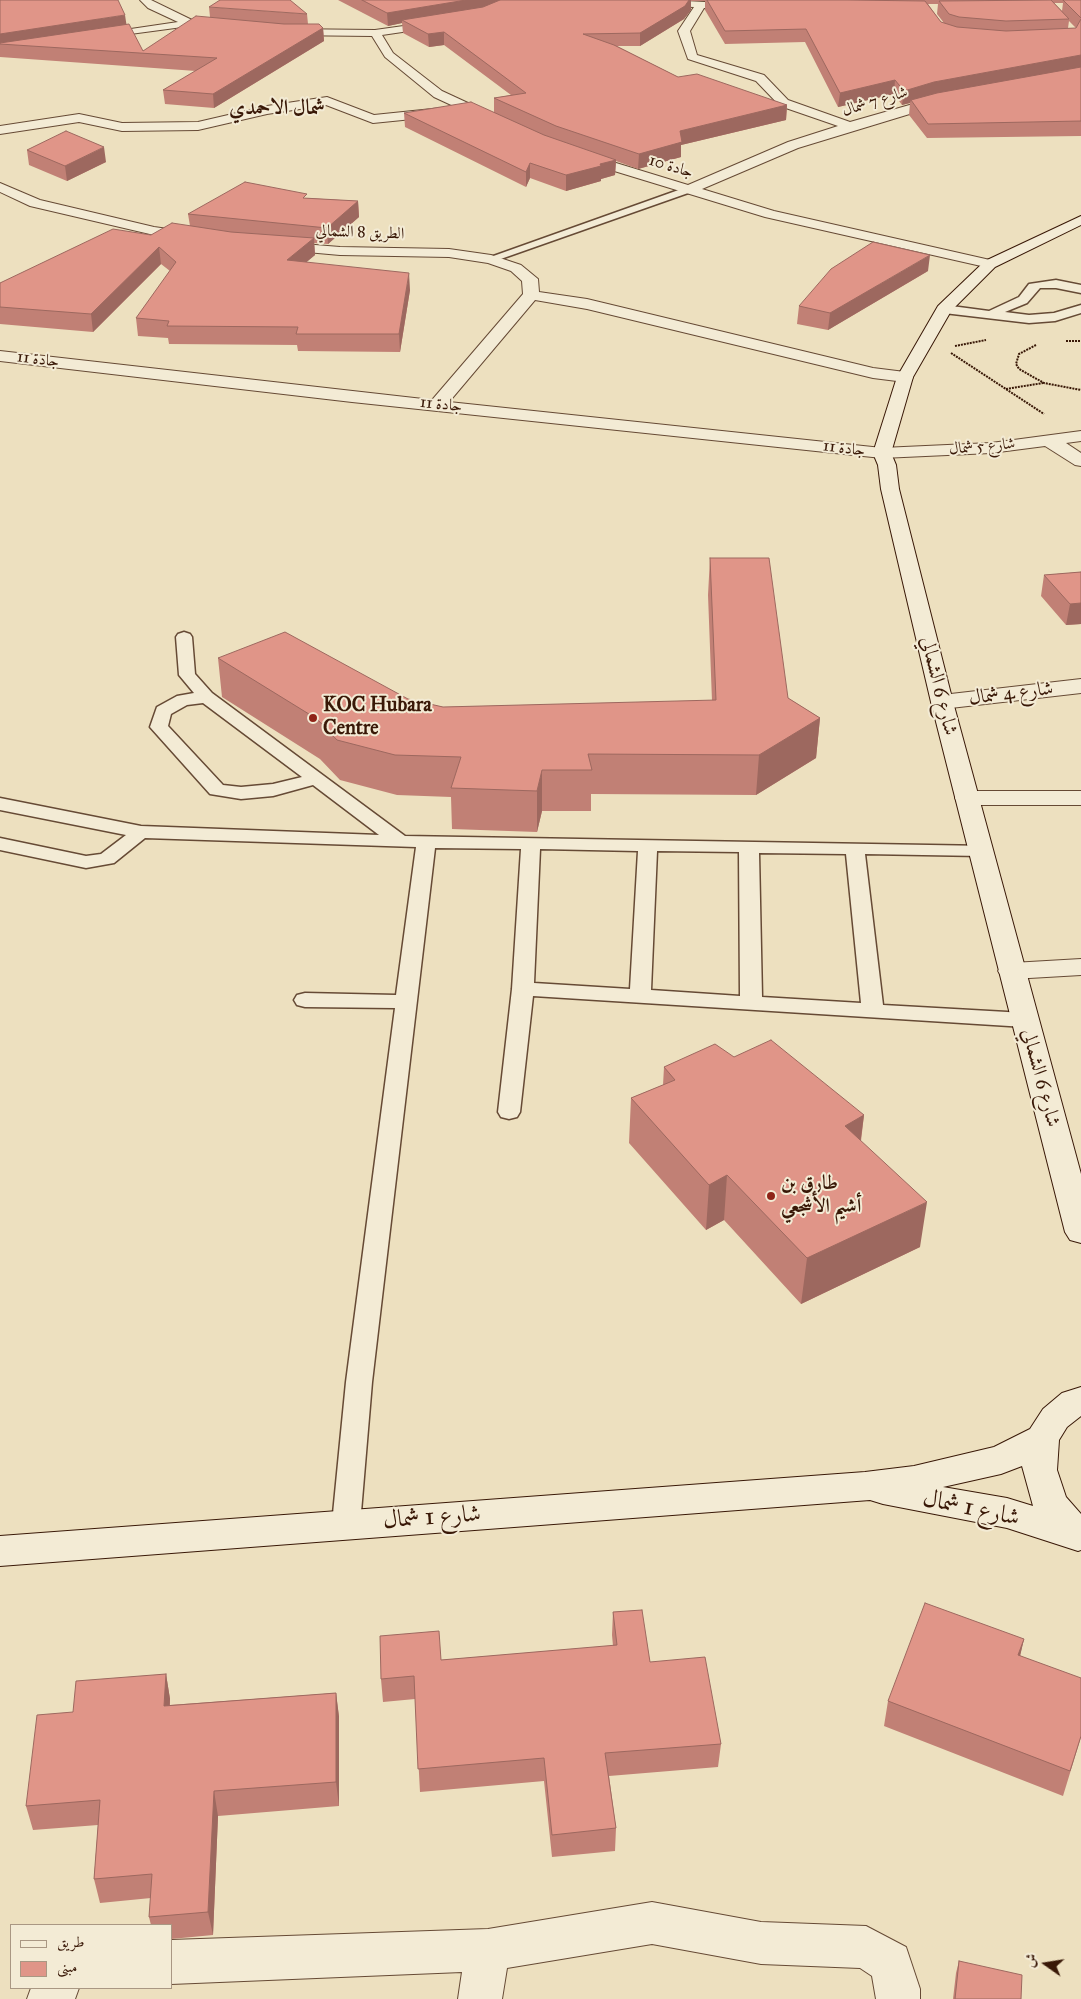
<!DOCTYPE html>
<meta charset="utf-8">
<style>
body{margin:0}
#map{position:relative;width:1081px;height:1999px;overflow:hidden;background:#ede0bf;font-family:"IM FELL Great Primer",Amiri,serif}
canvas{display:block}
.legend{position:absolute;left:10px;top:1924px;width:162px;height:65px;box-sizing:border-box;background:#f3ebd5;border:1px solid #a99783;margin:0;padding:6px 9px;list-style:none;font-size:15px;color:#391807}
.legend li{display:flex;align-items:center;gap:10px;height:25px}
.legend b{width:25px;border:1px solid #a99783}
.north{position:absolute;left:1021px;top:1939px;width:50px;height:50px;-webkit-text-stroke:4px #f3ebd5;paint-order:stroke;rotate:283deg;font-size:14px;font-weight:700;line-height:20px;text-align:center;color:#391807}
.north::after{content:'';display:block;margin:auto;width:18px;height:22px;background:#391807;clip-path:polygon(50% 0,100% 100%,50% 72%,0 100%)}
</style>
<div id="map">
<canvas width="1081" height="1999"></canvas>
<ul class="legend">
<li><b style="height:6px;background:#f3ebd5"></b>طريق</li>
<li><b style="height:14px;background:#e09588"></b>مبنى</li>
</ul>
<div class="north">ش</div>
</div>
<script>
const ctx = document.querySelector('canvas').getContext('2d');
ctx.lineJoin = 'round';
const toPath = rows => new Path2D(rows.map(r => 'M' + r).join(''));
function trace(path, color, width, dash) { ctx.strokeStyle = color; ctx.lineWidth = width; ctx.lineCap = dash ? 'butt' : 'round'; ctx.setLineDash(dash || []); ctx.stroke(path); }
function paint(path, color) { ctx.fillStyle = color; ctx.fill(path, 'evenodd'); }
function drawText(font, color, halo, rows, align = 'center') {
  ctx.font = font + ' "IM FELL Great Primer",Amiri,serif'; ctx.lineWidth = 4; ctx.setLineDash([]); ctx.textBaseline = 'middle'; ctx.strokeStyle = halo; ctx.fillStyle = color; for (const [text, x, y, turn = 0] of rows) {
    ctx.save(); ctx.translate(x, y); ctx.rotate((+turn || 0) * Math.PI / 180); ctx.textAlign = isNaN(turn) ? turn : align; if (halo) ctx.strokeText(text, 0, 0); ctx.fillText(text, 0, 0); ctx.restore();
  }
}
const lane = toPath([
 [687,187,691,188,691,192,495,261,491,262,485,259,687,187],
 [1056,280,1081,285,1081,293,1056,288,1040,288,1027,303,1005,312,1029,315,1054,313,1081,305,1081,313,1055,321,1029,323,944,313,938,309,944,305,989,311,1019,297,1029,284,1056,280],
 [184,632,190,634,192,637,195,674,212,693,405,836,988,846,991,850,988,854,981,856,865,854,883,1005,1025,1013,1033,1015,1036,1020,1033,1025,1025,1027,533,996,520,1112,517,1117,509,1119,501,1117,498,1112,512,989,521,849,435,848,372,1382,360,1524,356,1532,346,1535,336,1532,332,1524,346,1382,395,1008,305,1007,297,1005,294,1000,297,995,305,993,396,995,416,847,145,838,114,863,86,868,0,850,0,838,86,856,101,854,126,835,0,810,0,798,141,826,379,835,313,785,273,796,241,799,210,794,150,727,157,707,177,696,194,693,179,675,176,637,178,634,184,632],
 [203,703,302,777,273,784,241,787,223,785,168,726,171,714,187,705,203,703],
 [540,849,638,851,630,989,534,983,540,849],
 [657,851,739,852,740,996,651,990,657,851],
 [759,853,846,854,861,1003,762,997,759,853]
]);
const street = toPath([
 [140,0,151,0,192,20,223,24,228,27,223,30,190,26,93,39,91,37,97,34,178,22,148,8,140,0],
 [575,0,665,0,745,4,746,6,741,9,704,8,690,31,697,55,764,75,788,100,850,122,941,96,949,96,951,99,949,102,798,148,702,189,774,211,990,260,997,264,990,268,765,217,575,159,573,156,580,152,688,185,788,142,838,126,780,106,756,81,688,59,678,31,694,7,580,3,575,0],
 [439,21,444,24,443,26,382,35,393,53,442,91,496,116,498,119,496,122,488,122,434,97,385,57,372,36,285,35,279,32,285,29,375,30,439,21],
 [327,97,374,115,442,108,448,112,442,116,373,123,326,105,267,114,198,130,122,131,79,122,0,134,0,126,79,114,122,123,198,122,267,106,327,97],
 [0,183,40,200,154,227,196,233,203,237,196,241,154,235,30,206,0,192,0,183],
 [278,242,340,247,449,249,491,255,521,265,538,279,539,292,587,299,873,368,905,372,911,373,913,377,911,381,905,382,873,378,587,309,535,300,449,402,882,448,991,443,1081,431,1081,441,1066,443,1081,453,1081,466,1075,465,1045,446,991,453,882,458,352,402,0,361,0,351,432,400,523,294,522,281,511,271,488,263,449,257,340,255,273,249,271,246,278,242],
 [1081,679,1081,693,942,709,934,707,931,702,934,697,942,695,1081,679],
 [967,791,1081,791,1081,805,967,805,958,803,955,798,958,793,967,791],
 [1081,959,1081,975,1012,979,1002,977,998,971,1002,965,1012,963,1081,959],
 [652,1902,761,1922,866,1926,906,1947,920,1989,920,1999,876,1999,872,1976,860,1968,761,1964,652,1944,507,1968,502,1999,458,1999,462,1972,171,1984,171,1940,488,1929,652,1902],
 [31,1988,79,1988,75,1999,27,1999,31,1988]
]);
const secondary = toPath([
 [1081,216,1081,225,995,267,951,311,913,377,891,453,896,465,899,489,953,702,1081,1174,1081,1243,1070,1240,1065,1232,931,702,881,489,878,465,873,453,897,377,938,306,985,261,1081,216],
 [1081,1387,1081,1416,1067,1427,1059,1440,1057,1470,1066,1497,1081,1514,1081,1550,1078,1551,1007,1528,883,1504,870,1500,0,1566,0,1536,865,1472,914,1466,994,1447,1030,1429,1043,1409,1062,1393,1081,1387],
 [1022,1466,1033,1506,1007,1498,943,1487,1001,1474,1022,1466]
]);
trace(lane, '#664a35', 3);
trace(street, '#664a35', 2);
trace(secondary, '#391807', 2);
trace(toPath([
 [1066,341,1081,341],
 [1036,345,1019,354,1016,364,1019,369,1044,383,1081,390],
 [955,346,986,340],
 [951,353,1044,414],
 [1006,389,1043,383]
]), '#391807', 2, [2, 1]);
paint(lane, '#f3ebd5');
paint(street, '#f3ebd5');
paint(secondary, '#f3ebd5');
paint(toPath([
 [0,0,126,24,143,51,210,17,209,7,307,14,308,24,323,28,324,41,214,108,165,104,163,90,196,71,0,57],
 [338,0,1081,0,1081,136,927,138,909,115,910,103,902,105,894,94,838,107,805,42,725,44,705,10,705,1,691,1,691,10,684,19,640,46,617,46,678,77,787,105,786,120,681,145,681,157,638,169,616,161,615,175,601,179,601,181,566,191,530,178,526,187,405,127,404,113,494,112,494,98,511,95,444,45,429,47,403,33,402,23,388,26],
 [1054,3,1063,3,1062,11],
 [928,4,938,4,937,14,944,23,941,22],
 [1069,21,1076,28,1068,28],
 [27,150,106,162,67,181,29,165],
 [307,198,358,201,359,217,328,244,314,243,315,255,306,262,410,290,400,352,298,351,297,345,169,344,168,338,138,336,136,318,170,271,161,264,93,332,0,324,0,283,151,235,190,226,188,214],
 [928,271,828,330,797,324,799,306],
 [710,558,788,698,820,718,816,758,756,795,591,794,591,811,542,811,537,832,452,829,451,797,397,795,340,780,320,759,222,697,218,658,443,707,712,701,708,595],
 [1081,572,1081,624,1066,625,1041,596,1044,575],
 [734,1057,864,1115,861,1141,920,1247,801,1304,724,1220,706,1230,629,1143,631,1098,663,1085,664,1067],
 [613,1612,650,1662,721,1744,718,1767,609,1776,616,1828,615,1851,552,1857,544,1781,420,1792,415,1699,383,1702,381,1679,441,1660,613,1646,612,1635],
 [1024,1639,1020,1655,1081,1737,1063,1796,884,1726,888,1701],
 [166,1674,170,1699,170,1705,336,1693,339,1717,339,1806,218,1816,213,1935,171,1939,171,1925,151,1925,149,1917,151,1898,100,1903,94,1879,98,1825,33,1830,26,1806,73,1712],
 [959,1961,1021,1999,953,1999,956,1973]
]), '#c18075');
paint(toPath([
 [466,0,506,0,480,10,402,20,402,23,388,26,387,13],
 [689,0,691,0,691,10,684,19,640,46,640,33],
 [125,15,127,28,0,44,0,34],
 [323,28,324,41,214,108,213,94],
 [444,32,444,45,429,47,428,34],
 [1081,55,1081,68,911,100,910,103,902,105,904,91,934,82],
 [895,80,894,94,838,107,840,93],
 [787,105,786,120,681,145,681,157,638,169,639,154,680,131],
 [104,147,106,162,67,181,65,166],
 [616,160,615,175,601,179,601,181,566,191,566,175,600,164],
 [530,163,530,178,526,187,526,172],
 [358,201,359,217,328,244,327,228],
 [314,238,315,255,289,277,287,260],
 [159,247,161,264,93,332,91,314],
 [930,255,928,271,828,330,830,313],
 [409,273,410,290,400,352,399,334],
 [1081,603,1081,624,1066,625,1070,604],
 [820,718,816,758,756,795,759,755],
 [542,770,542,811,537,832,537,791],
 [864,1115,858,1160,845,1126],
 [727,1175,724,1220,706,1230,709,1185],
 [927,1202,920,1247,801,1304,807,1258],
 [1024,1639,1018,1665,1018,1655],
 [166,1674,170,1699,168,1730,164,1706],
 [336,1693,339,1717,339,1806,336,1782],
 [214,1791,218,1816,213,1935,208,1912]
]), '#9d685f');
const building = toPath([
 [0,0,118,0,125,15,0,34,0,0],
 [220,0,290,0,307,14,209,7,220,0],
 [362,0,466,0,387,13,362,0],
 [500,0,689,0,685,6,640,33,583,34,614,45,678,77,697,74,787,105,680,131,682,142,639,154,556,126,494,98,526,93,444,32,428,34,402,20,483,7,500,0],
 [707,0,848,0,925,1,941,22,957,27,1006,31,1076,28,1081,19,1081,55,934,82,904,91,895,80,840,93,806,29,725,31,707,0],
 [1051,0,1069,19,1006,21,959,17,949,14,939,1,1051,0],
 [1063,0,1081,0,1081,18,1063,0],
 [196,16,284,24,319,24,323,28,213,94,163,90,217,58,0,44,0,43,129,24,143,51,196,16],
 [1081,67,1081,121,928,124,911,100,937,93,1081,67],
 [471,102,544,135,616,160,600,164,601,166,566,175,530,163,526,172,404,113,471,102],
 [66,131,104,147,65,166,27,150,66,131],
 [245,182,307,194,303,198,358,201,327,228,188,214,245,182],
 [172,223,231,232,314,238,287,260,409,273,399,334,296,334,298,327,167,326,169,321,136,318,176,262,159,247,91,314,0,307,0,283,113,229,151,235,172,223],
 [873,242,930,255,830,313,799,306,831,269,873,242],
 [710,558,769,558,788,698,820,718,759,755,588,754,592,770,542,770,537,791,451,788,461,757,395,755,337,740,317,719,218,658,285,632,408,699,443,707,716,700,710,558],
 [1081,572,1081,603,1070,604,1044,575,1081,572],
 [771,1040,864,1115,845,1126,927,1202,807,1258,727,1175,709,1185,631,1098,675,1080,664,1067,715,1044,734,1057,771,1040],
 [925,1603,1024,1639,1018,1655,1081,1678,1081,1736,1070,1771,888,1701,925,1603],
 [642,1610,650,1662,705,1657,721,1744,605,1753,616,1828,552,1835,544,1758,418,1769,414,1676,381,1679,380,1636,439,1631,441,1660,617,1645,613,1612,642,1610],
 [166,1674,164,1706,336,1693,336,1782,214,1791,208,1912,149,1917,152,1874,94,1879,100,1800,26,1806,37,1715,73,1712,76,1681,166,1674],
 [959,1961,1022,1975,1021,1999,955,1999,959,1961]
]);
paint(building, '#e09588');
trace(building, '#9d685f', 1);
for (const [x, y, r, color] of [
 [313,718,5,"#8f2418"],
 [771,1196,5,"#8f2418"]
]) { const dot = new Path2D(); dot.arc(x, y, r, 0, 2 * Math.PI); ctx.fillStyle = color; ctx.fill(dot); trace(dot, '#f3ebd5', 2); }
drawText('16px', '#391807', '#f3ebd5', [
 ["شارع 7 شمال",875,102,-17],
 ["جادة 10",671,167,17],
 ["الطريق 8 الشمالي",360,233,2],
 ["جادة 11",38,360,7],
 ["جادة 11",441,405,6],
 ["شارع 5 شمال",982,447,-5],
 ["جادة 11",844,449,7]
]);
drawText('20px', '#391807', '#f3ebd5', [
 ["شارع 6 الشمالي",938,686,76],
 ["شارع 4 شمال",1011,694,-7],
 ["شارع 6 الشمالي",1040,1078,75]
]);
drawText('bold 20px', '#391807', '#f3ebd5', [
 ["KOC Hubara",323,706],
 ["Centre",323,729],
 ["طارق بن",781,1184],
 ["أشيم الأشجعي",781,1207]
], 'left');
drawText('bold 21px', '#391807', '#f3ebd5', [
 ["شمال الاحمدي",277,109]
]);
drawText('24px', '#391807', '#f3ebd5', [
 ["شارع 1 شمال",971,1509,12],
 ["شارع 1 شمال",432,1518,-4]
]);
</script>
